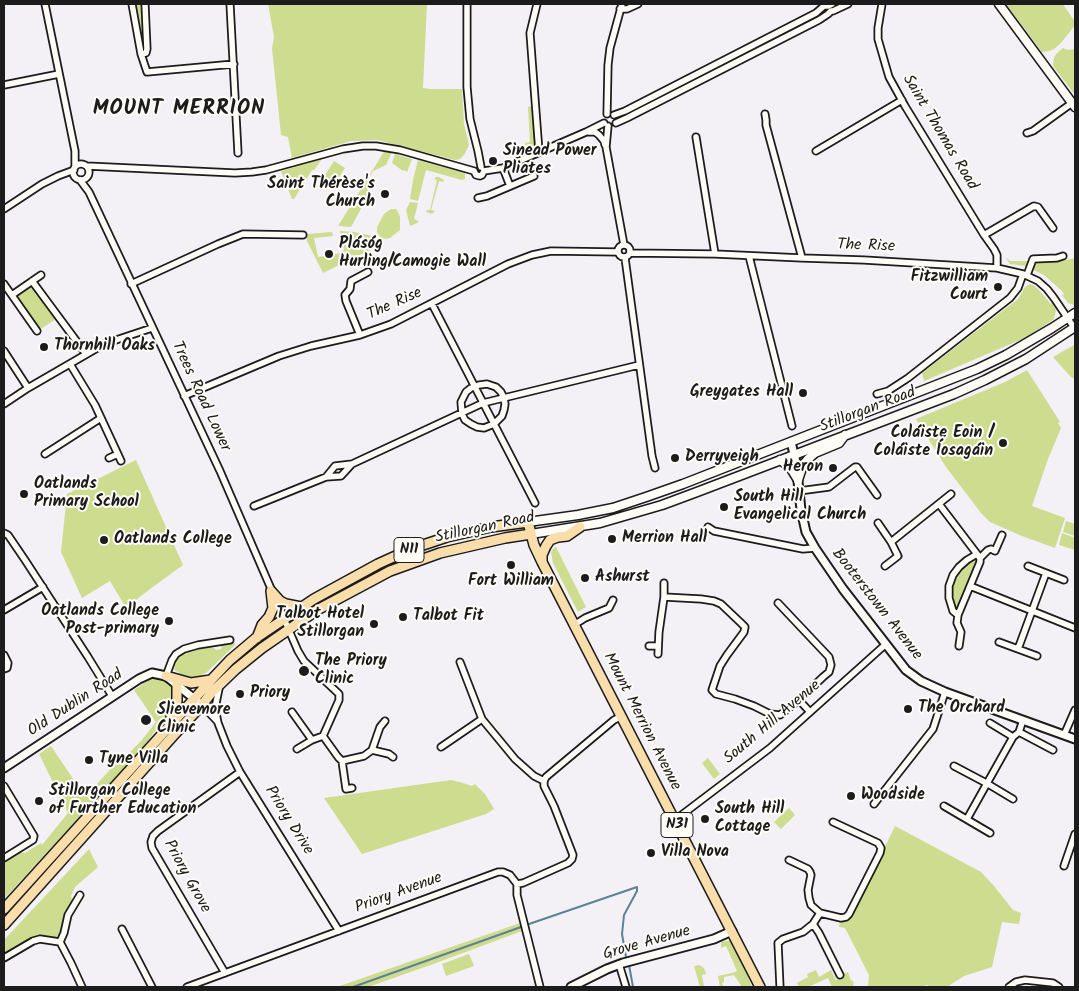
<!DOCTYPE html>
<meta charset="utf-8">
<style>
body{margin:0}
#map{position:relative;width:1079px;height:991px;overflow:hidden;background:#f3f0f6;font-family:Kalam,sans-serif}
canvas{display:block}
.frame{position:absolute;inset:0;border:5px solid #1c1c1c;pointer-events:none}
</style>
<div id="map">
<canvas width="1079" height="991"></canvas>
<div class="frame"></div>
</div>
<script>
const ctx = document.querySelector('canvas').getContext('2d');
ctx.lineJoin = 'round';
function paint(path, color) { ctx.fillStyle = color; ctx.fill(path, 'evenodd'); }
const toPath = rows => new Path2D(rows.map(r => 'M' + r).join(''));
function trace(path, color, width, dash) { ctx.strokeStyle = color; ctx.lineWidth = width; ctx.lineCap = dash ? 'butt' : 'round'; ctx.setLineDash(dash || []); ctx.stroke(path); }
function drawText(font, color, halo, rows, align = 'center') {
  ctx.font = font + ' Kalam,sans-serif'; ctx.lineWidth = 4; ctx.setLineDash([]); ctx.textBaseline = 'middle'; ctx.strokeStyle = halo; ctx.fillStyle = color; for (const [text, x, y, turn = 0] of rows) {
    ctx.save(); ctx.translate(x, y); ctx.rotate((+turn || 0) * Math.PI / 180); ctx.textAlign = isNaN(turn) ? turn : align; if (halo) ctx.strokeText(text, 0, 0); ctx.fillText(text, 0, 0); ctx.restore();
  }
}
paint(toPath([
 [136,4,144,4,145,46,144,44],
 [268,4,427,4,423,88,430,89,462,89,464,124,469,145,464,155,460,159,455,160,377,140,351,141,292,158,288,137,281,135,272,48,274,37],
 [1006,4,1063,4,1073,19,1075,21,1075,25,1061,43,1054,49,1049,51,1042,52],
 [1063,48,1068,50,1075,49,1075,95,1053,66,1054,57,1057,53],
 [531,106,535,144,533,148,525,152,525,143,530,142,528,107],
 [385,150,392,152,386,165,373,171,369,178,367,198,351,227,338,226],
 [395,154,412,159,407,172,404,170,403,171,392,163],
 [322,159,314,170,312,170,294,199,292,199,281,171],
 [418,160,465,173,465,179,462,180,426,170,418,201,410,199,413,180],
 [334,161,345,168,334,185,323,178],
 [436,177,439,177,444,180,443,182,439,181,431,210,435,211,432,214,426,212,427,210,430,210,437,180,434,179],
 [410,202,418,203,414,219,418,221,419,222,410,226,406,210],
 [391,209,396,209,398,212,400,217,400,230,390,238,386,239,381,238,377,232,377,227,384,214],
 [340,231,354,232,369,235,379,240,382,244,323,273,307,241,307,234,332,232,333,236,314,238,318,257,342,253,344,250],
 [1005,257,1010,261,1062,261,1075,258,1075,305,1068,303,1062,295,1064,294,1062,291,1044,275,1025,266,1010,264],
 [32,284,56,319,39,330,16,296],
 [1030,284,1033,285,1038,289,1051,304,1052,303,1056,310,1054,319,1027,337,924,381,922,373,1018,299,1025,287],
 [1074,345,1075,346,1075,380,1069,375,1053,357],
 [1027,370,1060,422,1058,423,1061,428,1048,459,1032,506,1065,518,1055,548,1022,536,990,522,981,513,946,467,916,419,1005,382],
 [136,460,183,565,150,589,126,608,110,581,82,598,61,552,67,494],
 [1066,521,1075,524,1075,536,1063,532],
 [1062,533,1075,538,1075,550,1059,545],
 [556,547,586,607,578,612,553,563,551,552,553,549],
 [975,559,977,561,957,609,955,608,952,598,953,579,964,565],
 [231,641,236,644,207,672,197,678,188,678,174,670,176,660,178,657,185,653,194,649,211,647,214,648,216,650,221,649,222,644],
 [154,677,161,678,170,686,174,691,172,708,141,750,4,899,4,861,17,852,25,853,41,843,42,845,68,813,39,754,51,746,80,789,94,787,120,759,124,758,141,741,156,722,134,690,150,679],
 [708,758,720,774,714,779,702,763],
 [451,780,460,782,472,786,475,784,485,794,494,809,486,814,362,854,324,798],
 [789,808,795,815,781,829,774,822],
 [895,826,981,872,994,886,1013,910,1021,913,1019,924,1002,922,992,967,964,976,947,987,929,987,928,985,918,987,866,987,868,986,869,975,845,928,839,927,840,921,848,919,852,915],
 [89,849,98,867,75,887,71,896,73,902,64,914,61,933,56,937,32,937,4,954,4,940],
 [520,923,522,931,436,963,368,987,337,987],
 [732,940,744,967,752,987,742,987,734,975,724,977,724,982,722,983,723,986,726,986,726,987,720,987,718,976,732,973,737,971,726,946,721,948,721,942],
 [469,954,474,966,446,976,442,964],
 [699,965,704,968,706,974,702,975,704,987,700,987,694,966],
 [816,970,819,977,831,970,836,980,843,976,843,974,848,972,851,981,852,980,854,983,853,984,854,987,832,987,828,978,808,987,799,987,797,983,808,977,807,974]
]), '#cedc8f');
trace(toPath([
 [529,924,637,887,637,891,624,915,622,934,626,957],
 [629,965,633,987],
 [353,987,521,927]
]), '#5b8295', 2);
const minor = toPath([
 [45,4,75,151,75,167],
 [132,4,141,54,147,72,234,64],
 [230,4,238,153],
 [467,4,467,87,470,119,478,151,481,167],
 [537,4,530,33,539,152],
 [882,4,878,28,878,39,889,77,905,106,984,235,994,249,997,255,997,268],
 [620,9,627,9,638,4],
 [141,54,146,53,147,49,145,4],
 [4,85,59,74],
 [607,114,608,65,610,48,622,4],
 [765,114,766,120,766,125,802,258],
 [614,115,625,111,816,13,824,6,828,6,832,4],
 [616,123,627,118,819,20,828,14,831,11,833,11,848,4],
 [608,126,606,147,624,245],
 [589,132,595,132,599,135,604,141,605,145],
 [1027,133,1033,131,1072,103],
 [696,137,715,254],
 [816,151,902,100],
 '73 172a8 8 0 1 1 16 0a8 8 0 1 1-16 0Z',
 [87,166,235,173,252,172,266,170,343,149,363,146,376,146,400,150,474,171],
 [503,168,510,186],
 [474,171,476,175,480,176,482,175,484,171],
 [484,171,503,168,586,132,604,123],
 [80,180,89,192,220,471,298,651,304,661,339,694,339,700,323,736,312,740,297,749],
 [478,198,487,196,534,176],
 [4,209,42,184,58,176,74,170],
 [984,235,1034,206,1038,207,1053,228],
 '618 251a6 6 0 1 1 12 0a6 6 0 1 1-12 0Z',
 [631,253,715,254,802,258,864,260,997,268,1023,274,1038,281,1047,289,1054,298,1075,329],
 [749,256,792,426],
 [625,258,652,456,655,468],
 [1027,275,1033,259,1057,258,1063,256],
 [32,281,86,354],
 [4,284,37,331],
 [131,284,218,244,243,234,303,235],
 [12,295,41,275],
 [432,304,535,503],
 [360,335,346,301,345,295,350,289,351,281,368,272],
 [4,351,28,388],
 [70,364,95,405,121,461],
 [487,384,496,387,501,392,504,398,505,404,504,410,502,416,494,424,484,428,477,427,471,424,465,420,462,414,461,402,466,392,471,388,479,385,487,384],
 [877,394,888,391,908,378,1010,298,1018,288,1023,274],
 [184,396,279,356,311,346,360,335,391,324,508,264,532,255,551,251,618,252],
 [4,404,28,388,104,344,152,328],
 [45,454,101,418],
 [109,458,118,454],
 [326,477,335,466,352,464,483,403,639,365],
 [799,491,829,487,855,467,857,467,877,495],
 [939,504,977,554],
 [254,506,326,477,341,476,352,464],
 [878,523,891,542,898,556,885,566],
 [708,527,714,531,803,549,815,548],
 [4,533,8,535,25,560,88,657,112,696],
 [891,542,951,494],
 [1028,566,1064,580],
 [970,586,1075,628],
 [664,597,664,583],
 [4,610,43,587],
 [958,615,980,562,980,558],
 [574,625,585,618,609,608,613,600],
 [999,642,1037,656],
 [649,646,658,646],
 [959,646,961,632,957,623,958,615,953,611,949,598,949,586,953,575,959,567,967,560,977,554,980,558,988,550,991,549,995,551,1002,535],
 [1018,649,1046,573],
 [658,654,659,632,664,597,701,599,714,601,721,604,741,623,745,627,744,632,727,655,720,666,712,690,716,694,735,699,754,706,770,714,780,715,799,700,823,677,829,672,831,665,829,657,778,603],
 [4,655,8,663,7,668,4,669],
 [460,662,482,719,515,759,534,776,544,781],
 [166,676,172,660,176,654,184,649,198,645,230,640],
 [220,684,215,708,218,723,227,746,240,772,339,931],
 [799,700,810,712],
 [202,705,217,721],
 [292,712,312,740],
 [385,721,380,727,372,750,389,754,393,757],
 [990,723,1013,737],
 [1019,732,1053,750],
 [1064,735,1075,710],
 [323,736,338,757,342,761],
 [441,747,482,719],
 [954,766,988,784,1013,799],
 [4,786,34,836,33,840,4,858],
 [352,788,346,789,342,761,364,756,372,750],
 [874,804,933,729,945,692],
 [944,806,990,833],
 [967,819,1013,737,1019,732,1023,720],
 [675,820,770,748,886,644],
 [789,860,808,869,810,872,811,875,808,890,809,898,811,905,820,913,841,918,846,917,849,914,880,853,881,848,878,843,833,822],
 [1064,866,1075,834],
 [517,884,523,883,568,863,572,859,573,855,554,806,544,786,544,781,546,777,614,720,622,716],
 [813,924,819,933,840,975],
 [122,929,152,987],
 [60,942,64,933,68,915,80,895],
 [60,942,71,963,82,987],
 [4,958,33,941,40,939,60,942],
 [619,964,626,987],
 [225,973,152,848,151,842,153,836,158,831,240,772],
 [187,987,498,872,503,872,510,875,517,884,517,895,540,987],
 [780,987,778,943,783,939,803,932,813,924,820,913],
 [1009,987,1016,982,1025,980,1053,983,1059,987]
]);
const tertiary = toPath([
 [791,442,796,462,801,510,806,532,815,548,843,589,906,670,921,681,945,692,1075,739],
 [4,768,139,679,152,673,166,676,202,705],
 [571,987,607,969,623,963,714,939,732,931]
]);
const secondary = toPath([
 [999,4,1075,107],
 [780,460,790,467,798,480],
 [798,480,803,465,808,459,815,453,839,443,845,435],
 [528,522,578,515,613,508,646,497,683,484,977,369,1006,355,1052,328,1075,313],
 [531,534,600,523,662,505,697,492,954,394,985,380,1026,359,1075,327]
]);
const trunk = toPath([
 [542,562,542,555,546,546,550,540,558,537,567,536,580,527],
 [271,591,280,601,286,604,301,607],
 [257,638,262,625,269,617,273,608,271,591],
 [166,676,191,683,211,680],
 [169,723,177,701,177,684],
 [4,909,213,678,230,660,256,638,314,599,378,564,411,549,447,537,491,527,528,522,534,545,542,562,760,987],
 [4,925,173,736,202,705,212,692,236,669,262,648,317,610,390,571,440,553,505,538,531,534]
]);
trace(minor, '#1c1c1c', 9);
trace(tertiary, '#1c1c1c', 11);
trace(secondary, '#1c1c1c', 11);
trace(trunk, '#1c1c1c', 12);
trace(minor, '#fdfcf7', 5.5);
trace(tertiary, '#fdfcf7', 7);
trace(secondary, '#fdfcf7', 8);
trace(trunk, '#f9deab', 9);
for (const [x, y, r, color] of [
 [493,161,5,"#1c1c1c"],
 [385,194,5,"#1c1c1c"],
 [329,254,5,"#1c1c1c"],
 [998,287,5,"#1c1c1c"],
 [44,347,5,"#1c1c1c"],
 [803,393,5,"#1c1c1c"],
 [1003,443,5,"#1c1c1c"],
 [675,458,5,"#1c1c1c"],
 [833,468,5,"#1c1c1c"],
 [24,494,5,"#1c1c1c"],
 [724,507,5,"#1c1c1c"],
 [612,539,5,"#1c1c1c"],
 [104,540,5,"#1c1c1c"],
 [511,565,5,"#1c1c1c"],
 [585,578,5,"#1c1c1c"],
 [403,617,5,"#1c1c1c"],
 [169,621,5,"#1c1c1c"],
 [374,624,5,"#1c1c1c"],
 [304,671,6,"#1c1c1c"],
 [240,694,5,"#1c1c1c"],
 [908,709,5,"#1c1c1c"],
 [146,720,6,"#1c1c1c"],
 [89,760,5,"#1c1c1c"],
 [851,796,5,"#1c1c1c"],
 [39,801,5,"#1c1c1c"],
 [705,819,5,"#1c1c1c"],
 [651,853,5,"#1c1c1c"]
]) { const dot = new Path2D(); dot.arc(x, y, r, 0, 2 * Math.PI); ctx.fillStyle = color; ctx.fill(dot); trace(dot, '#fdfcf7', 2); }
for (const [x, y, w] of [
 [409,550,30],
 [677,825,32]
]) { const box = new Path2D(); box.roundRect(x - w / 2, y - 12.5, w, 25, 4); ctx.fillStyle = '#fdfcf7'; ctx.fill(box); trace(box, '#1c1c1c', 1); }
drawText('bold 15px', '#1c1c1c', null, [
 ["N11",409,550],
 ["N31",677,825]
]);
drawText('16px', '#1c1c1c', '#fdfcf7', [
 ["Saint Thomas Road",939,133,59],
 ["The Rise",866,247,2],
 ["The Rise",395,305,-24],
 ["Trees Road Lower",200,397,65],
 ["Stillorgan Road",868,411,-21],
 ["Stillorgan Road",485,529,-12],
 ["Booterstown Avenue",876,605,52],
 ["Old Dublin Road",76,704,-33],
 ["Mount Merrion Avenue",641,722,63],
 ["South Hill Avenue",773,723,-40],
 ["Priory Drive",288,821,58],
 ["Priory Grove",186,877,61],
 ["Priory Avenue",399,894,-20],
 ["Grove Avenue",647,944,-16]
]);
drawText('bold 16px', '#1c1c1c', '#fdfcf7', [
 ["Sinead Power",503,152],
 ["Pliates",503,170],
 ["Saint Thérèse's",375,185,"right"],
 ["Church",375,203,"right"],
 ["Plásóg",339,245],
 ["Hurling/Camogie Wall",339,263],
 ["Fitzwilliam",988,278,"right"],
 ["Court",988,296,"right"],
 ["Thornhill Oaks",54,347],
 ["Greygates Hall",793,393,"right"],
 ["Coláiste Eoin /",993,434,"right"],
 ["Coláiste Íosagáin",993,452,"right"],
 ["Derryveigh",685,458],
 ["Heron",823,468,"right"],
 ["Oatlands",34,485],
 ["Primary School",34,503],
 ["South Hill",734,498],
 ["Evangelical Church",734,516],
 ["Merrion Hall",622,539],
 ["Oatlands College",114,540],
 ["Ashurst",595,578],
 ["Fort William",511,582,"center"],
 ["Oatlands College",159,612,"right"],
 ["Post-primary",159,630,"right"],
 ["Talbot Hotel",364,615,"right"],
 ["Stillorgan",364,633,"right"],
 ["Talbot Fit",413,617],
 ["The Priory",315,662],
 ["Clinic",315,680],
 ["Priory",250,694],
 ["The Orchard",918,709],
 ["Slievemore",157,711],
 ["Clinic",157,729],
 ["Tyne Villa",99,760],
 ["Stillorgan College",49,792],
 ["of Further Education",49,810],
 ["Woodside",861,796],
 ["South Hill",715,810],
 ["Cottage",715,828],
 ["Villa Nova",661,853]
], 'left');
ctx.letterSpacing = '1px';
drawText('bold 21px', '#1c1c1c', '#fdfcf7', [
 ["MOUNT MERRION",179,110]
]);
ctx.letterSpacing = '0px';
</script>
